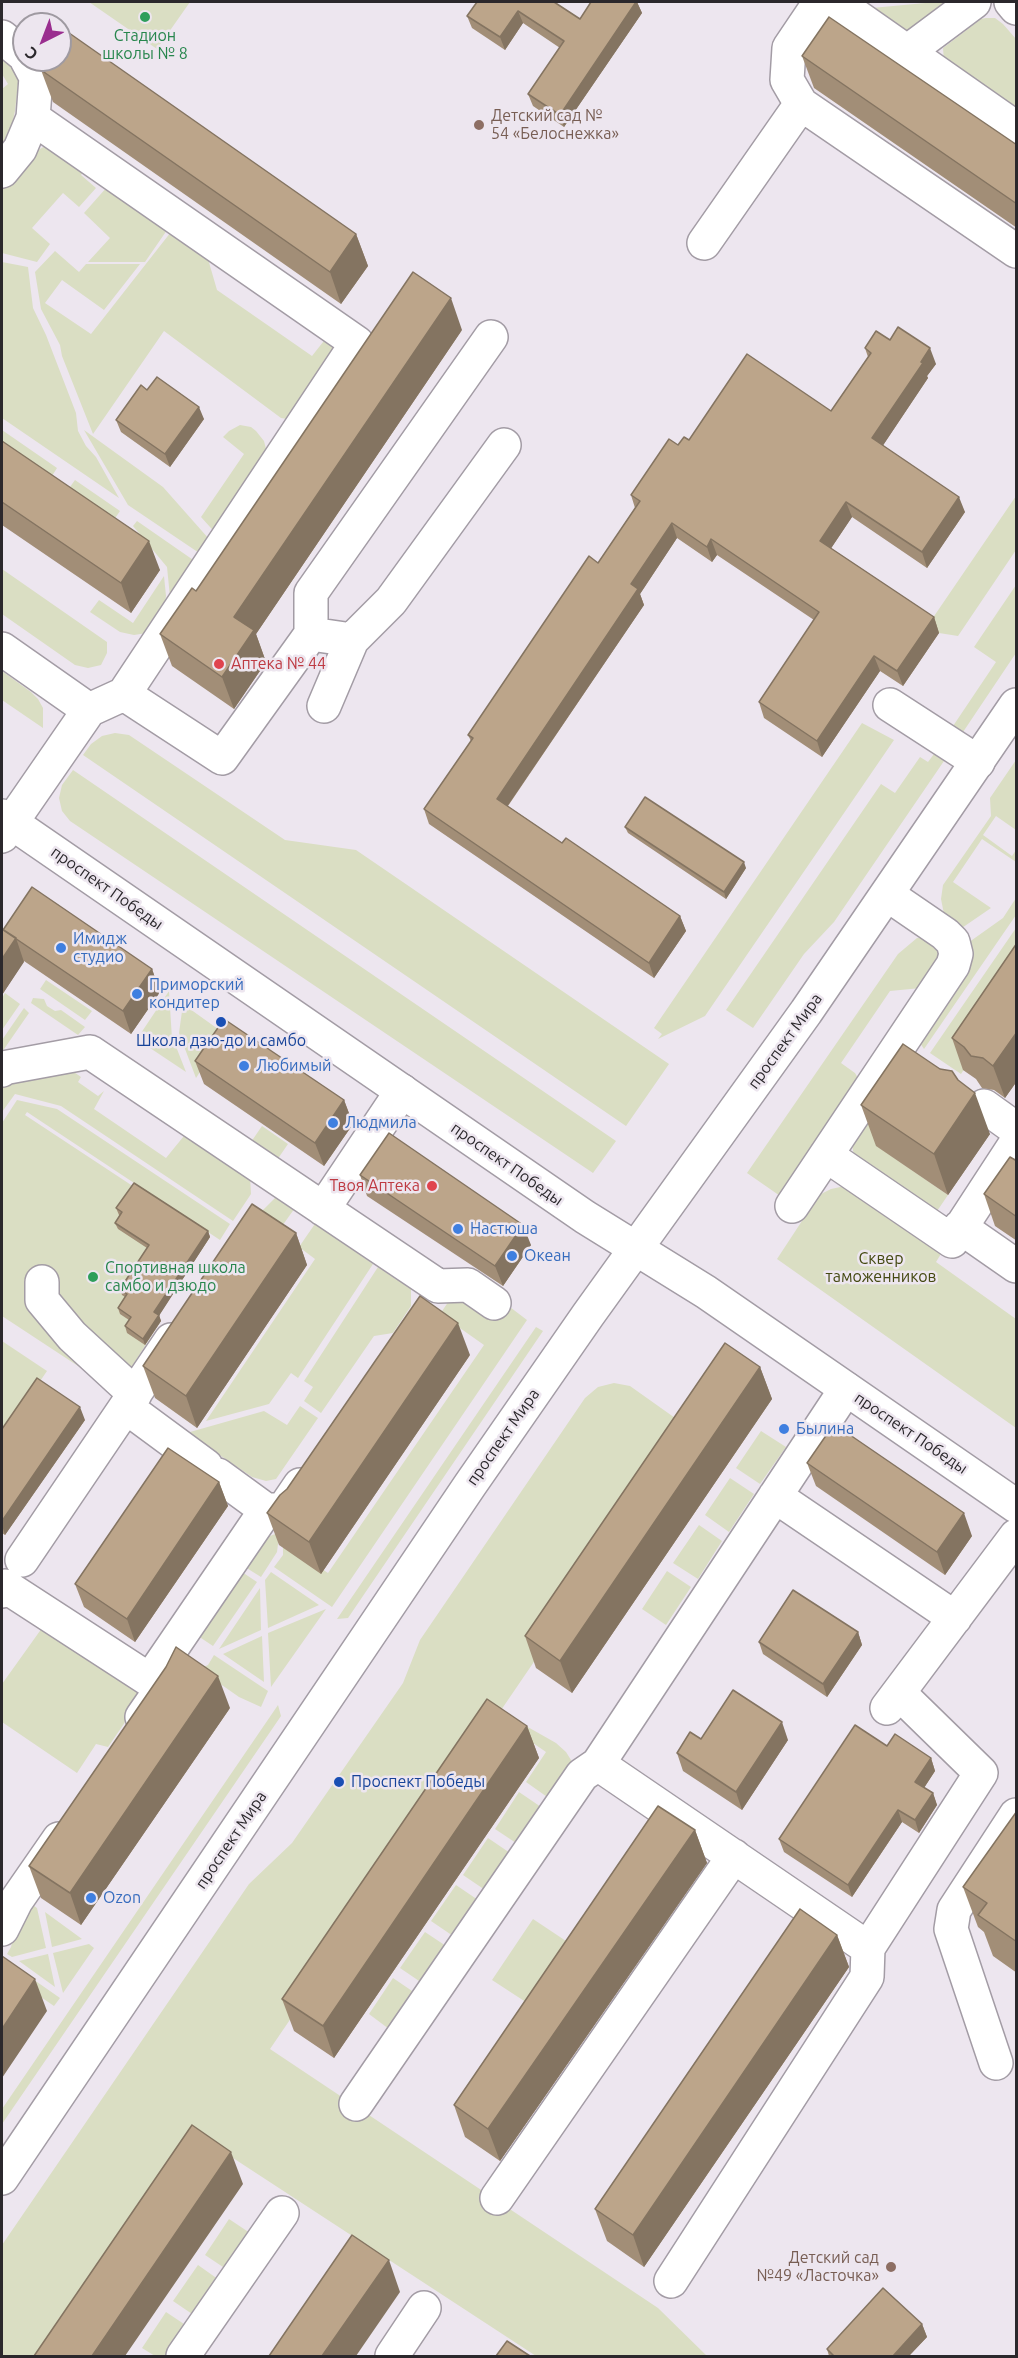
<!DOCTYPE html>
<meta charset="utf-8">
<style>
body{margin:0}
#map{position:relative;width:1018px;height:2358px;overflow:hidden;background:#ede6ef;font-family:Ubuntu,sans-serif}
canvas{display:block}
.frame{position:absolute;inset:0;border:3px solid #2b282c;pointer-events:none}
.north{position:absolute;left:12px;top:12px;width:60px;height:60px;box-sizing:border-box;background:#ede6ef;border:2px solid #9f9aa1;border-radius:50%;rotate:222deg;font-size:16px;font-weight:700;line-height:24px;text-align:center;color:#2b282c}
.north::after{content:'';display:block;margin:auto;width:21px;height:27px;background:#9a2e8f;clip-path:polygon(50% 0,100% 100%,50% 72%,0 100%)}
</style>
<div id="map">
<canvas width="1018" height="2358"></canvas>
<div class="frame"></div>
<div class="north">С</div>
</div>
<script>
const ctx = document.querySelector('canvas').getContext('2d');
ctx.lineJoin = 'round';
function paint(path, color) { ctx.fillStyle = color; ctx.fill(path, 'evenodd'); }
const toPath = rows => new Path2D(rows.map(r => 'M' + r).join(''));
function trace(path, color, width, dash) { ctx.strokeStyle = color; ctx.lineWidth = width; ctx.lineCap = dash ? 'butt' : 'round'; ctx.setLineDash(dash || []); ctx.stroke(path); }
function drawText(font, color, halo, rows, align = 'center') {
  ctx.font = font + ' Ubuntu,sans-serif'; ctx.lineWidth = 5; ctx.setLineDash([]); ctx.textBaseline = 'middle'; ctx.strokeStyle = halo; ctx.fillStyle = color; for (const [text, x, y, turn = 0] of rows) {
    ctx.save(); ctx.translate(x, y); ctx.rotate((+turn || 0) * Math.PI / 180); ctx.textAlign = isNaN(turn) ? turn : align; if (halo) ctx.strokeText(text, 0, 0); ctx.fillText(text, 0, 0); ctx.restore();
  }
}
paint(toPath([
 [89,2,190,2,157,49],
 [936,2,958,2,912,34,861,9],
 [986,18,995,18,1003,24,1016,39,1016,114,944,62,943,48,981,19],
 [2,46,19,74,15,111,12,126,2,147,2,89,8,84,2,74],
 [51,143,91,161,81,175,96,188,79,207,63,193,32,228,50,244,37,262,2,253,2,187,25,157],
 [115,178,174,220,145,262,88,262,110,238,84,213],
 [178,223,208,259,217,290,312,356,327,337,335,348,287,419,281,418,164,331,93,434,62,356,60,345,41,309,35,272,55,251,79,272,86,264,140,264,104,310,62,280,45,303,91,334],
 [2,262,28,267,33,308,46,335,76,413,78,431,86,446,96,457,119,498,2,418],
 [240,425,251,427,256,431,264,441,267,453,219,537,201,517,244,454,223,437,229,431],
 [2,430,57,468,45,487,2,458],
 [84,430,163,487,217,548,211,561,128,505],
 [75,480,120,511,107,530,62,498],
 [1016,496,1016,550,958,636,939,633,928,625],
 [137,521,199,564,170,597,167,567,133,526],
 [2,569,107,642,107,653,101,665,88,668,75,665,2,614],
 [164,576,166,596,162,620,147,633,134,635,120,632,90,612,99,600,133,623],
 [1016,585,1016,653,959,738,949,732,996,662,974,647],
 [2,671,31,692,38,699,43,708,43,728,2,700],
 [862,723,894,740,705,1016,658,1039,662,1034,654,1028],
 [115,733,129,735,285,840,356,850,669,1064,626,1126,83,755,91,744,102,736],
 [934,754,944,761,834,922,804,954,753,1028,726,1010,881,784,895,793,920,757,928,762],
 [1016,760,1016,830,996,816,983,835,1012,856,1016,850,1016,862,982,839,953,882,991,908,956,932,944,914,941,899,943,885,991,816,990,798],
 [73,770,616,1141,593,1173,70,821,62,811,59,798,62,785],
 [1016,898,1016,915,924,1049,920,1043,965,945,1003,918],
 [1016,928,1016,992,961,1074,930,1053],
 [925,937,940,951,940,959,921,988,890,991,841,1063,855,1073,859,1080,783,1198,747,1173,898,954,917,938],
 [46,980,92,1011,85,1020,40,989],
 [169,991,172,1039,144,1044,137,1039],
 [5,993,20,1004,2,1030,2,998],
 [33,998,44,999,47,1006,55,1011,61,1010,85,1027,78,1035,31,1003],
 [183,1004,225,1034,196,1078,179,1033],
 [24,1008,29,1013,2,1052,2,1040],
 [175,1044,186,1072,147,1046],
 [896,1071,877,1146,948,1195,933,1217,854,1157,852,1144],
 [74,1072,81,1077,78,1082,98,1096,104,1091,94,1109,166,1158,188,1131,250,1176,251,1194,233,1221,61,1106,15,1094,2,1112,2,1079],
 [17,1100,57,1109,230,1224,220,1240,27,1112,25,1115,210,1237,157,1318,161,1321,116,1391,2,1316,2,1123],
 [262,1126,288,1144,277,1160,251,1142],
 [845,1186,944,1249,936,1262,1016,1319,1016,1428,777,1259,819,1195,831,1189],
 [280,1193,295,1208,277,1233,259,1214],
 [319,1218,333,1230,332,1235,373,1264,298,1378,291,1373,269,1404,206,1421,315,1259,299,1247],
 [378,1267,397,1280,400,1279,411,1285,411,1306,393,1333,374,1336,321,1413,304,1401,313,1387,304,1381],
 [453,1295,498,1298,527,1320,332,1607,274,1567,283,1555,283,1543,328,1573,484,1345,440,1314],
 [536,1327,543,1331,348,1618,337,1619],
 [2,1341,47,1371,2,1437],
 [614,1383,630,1386,692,1430,270,2049,658,2308,707,2356,536,2356,207,2141,61,2356,2,2356,2,2245,249,1884,292,1843,403,1683,420,1640,585,1398,598,1387],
 [300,1406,318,1418,276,1479,266,1481,252,1477,190,1435,190,1432,264,1411,287,1425],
 [761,1431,786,1447,760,1484,736,1468],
 [730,1478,754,1494,729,1532,705,1515],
 [699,1525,722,1541,698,1579,673,1563],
 [275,1534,279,1536,277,1552,261,1577,245,1567,265,1538],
 [667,1571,691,1587,666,1625,642,1609],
 [242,1572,257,1582,213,1646,198,1636],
 [271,1572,319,1605,268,1628,265,1580],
 [260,1588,261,1630,219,1649],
 [326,1609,271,1687,268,1633],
 [47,1621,140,1677,141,1699,108,1747,96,1744,77,1773,2,1722,2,1684],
 [262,1636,264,1682,223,1654],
 [214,1655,268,1691,261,1707,239,1697,199,1669,208,1665],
 [278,1705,281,1716,2,2124,2,2109],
 [526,1726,556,1743,566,1752,571,1760,572,1764,550,1799,526,1782,546,1752,520,1734],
 [519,1792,544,1809,519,1845,495,1829],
 [488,1838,513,1855,488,1892,463,1875],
 [456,1885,481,1902,456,1938,431,1921],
 [30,1903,37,1908,46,1948,12,1957,7,1954,11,1947,17,1922],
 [45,1912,82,1939,52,1947],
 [533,1919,578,1949,538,2010,492,1980],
 [425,1932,449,1948,425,1985,400,1968],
 [89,1944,94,1948,63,1993,53,1953],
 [48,1954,55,1987,19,1961],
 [4,1959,60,1998,54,2006,10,1976],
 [393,1978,418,1995,393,2032,369,2014],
 [229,2219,253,2235,229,2271,205,2255],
 [198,2265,222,2282,198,2318,173,2301],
 [166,2312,190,2328,171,2356,155,2356,142,2348]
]), '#dadec3');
const minor = toPath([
 [836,2,1016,128],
 [1011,2,1016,8],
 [2,37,24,55],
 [907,52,974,2],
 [801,104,1016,251],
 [33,118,357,343,124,694,89,710],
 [2,171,20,149,33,118,36,77,27,60],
 [704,243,801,104,787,80,789,48,820,2],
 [311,634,352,640,391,601,504,445],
 [2,649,89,710,2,836],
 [124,694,222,758,311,634,311,593,491,337],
 [890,705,978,762],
 [324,706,352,640],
 [2,1070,3,1068,90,1052,438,1286,468,1285,494,1303],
 [984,1106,1016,1129],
 [826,1155,952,1241,1016,1143],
 [792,1206,953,965,956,954,953,942,945,934,888,895],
 [323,1209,402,1091],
 [960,1227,1016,1266],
 [42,1282,42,1300,72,1336,135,1394],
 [126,1407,206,1466],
 [218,1475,266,1510,283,1510,300,1485],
 [775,1496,955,1618],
 [22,1560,171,1340],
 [2,1591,5,1586,162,1688,142,1717],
 [150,1680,266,1510],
 [887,1708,1016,1536],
 [598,1764,868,1948],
 [2,1929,16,1901,59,1839],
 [996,2063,951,1929,954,1910,1016,1815],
 [356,2104,582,1775,598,1764,846,1389],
 [497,2198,734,1856],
 [671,2281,867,1977,868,1948,981,1773,899,1693],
 [183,2356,282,2213],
 [392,2356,424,2308]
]);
const major = toPath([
 [2,816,585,1217,706,1292,1016,1506],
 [2,2178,470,1485,588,1315,806,1012,1016,705]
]);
trace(minor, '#a39ca5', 36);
trace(major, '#a39ca5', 36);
trace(minor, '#fff', 33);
trace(major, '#fff', 33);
paint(toPath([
 [477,2,580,19,591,2,637,2,642,13,564,127,533,106,528,94,560,48,523,23,505,50,472,28,467,16],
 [802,56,1017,145,1017,228,814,88],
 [41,70,356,234,368,266,341,304,53,102],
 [462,330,256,634,266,662,234,709,172,666,160,634,196,591],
 [890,340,936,364,927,376,928,378,883,445,965,512,927,568,852,517,831,548,934,617,939,633,903,686,880,671,822,757,764,718,759,702,814,620,717,555,712,562,677,538,640,594,644,605,508,806,562,843,680,916,686,931,654,978,429,824,424,809,471,741,468,735,598,563,635,508,631,495,678,445,689,440,831,411,868,357,865,348],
 [147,390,204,419,170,467,121,432,116,420],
 [2,441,160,570,131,613,2,525],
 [625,827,746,868,726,899,628,833],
 [2,929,152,969,160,992,131,1034,24,961,2,995],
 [1017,943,1017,1081,1005,1098,994,1090,982,1088,976,1079,963,1070,952,1038],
 [195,1061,344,1100,353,1124,324,1166,204,1084],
 [861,1105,990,1134,948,1195,876,1146],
 [1017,1161,1017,1241,995,1226,984,1194],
 [360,1175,531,1245,503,1286,367,1196],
 [116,1208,208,1231,210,1237,159,1315,161,1321,145,1345,127,1333,125,1326,129,1320,120,1314,118,1308,125,1297,122,1295,120,1289,147,1248,118,1229,115,1223,120,1216,119,1215],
 [296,1233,307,1265,197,1428,155,1398,143,1366],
 [470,1355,321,1574,279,1545,267,1513],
 [760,1367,772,1399,572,1693,536,1668,525,1636],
 [85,1420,5,1535,2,1533,2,1429],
 [807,1463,972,1536,945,1575,816,1486],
 [219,1482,228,1506,135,1642,84,1607,75,1584],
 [858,1632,862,1645,827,1697,763,1654,759,1642],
 [230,1708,81,1925,41,1898,29,1866],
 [527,1726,539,1758,334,2058,294,2031,282,1999],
 [701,1739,788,1740,742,1810,683,1771,677,1753],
 [887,1746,931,1758,935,1771,924,1788,933,1793,937,1805,919,1833,902,1822,852,1897,784,1852,779,1839],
 [1017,1811,1017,1973,993,1956,984,1932,978,1927,963,1887],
 [695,1830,707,1863,500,2161,465,2137,454,2105],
 [837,1935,849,1967,644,2267,607,2241,595,2209],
 [922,2324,927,2337,909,2356,829,2356,827,2349]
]), '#a28e77');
paint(toPath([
 [636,2,637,2,642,13,564,127,560,115],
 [518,11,523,23,505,50,500,37],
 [356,234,368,266,341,304,330,272],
 [451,298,462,330,256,634,266,662,234,709,222,677,234,617],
 [930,348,936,364,927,376,928,378,878,453,872,438],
 [199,407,204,419,170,467,165,454],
 [959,497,965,512,927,568,922,552],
 [846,502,852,517,826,556,820,541],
 [672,523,677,538,640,594,644,605,502,814,497,799,631,584],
 [711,539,717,555,712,562,707,547],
 [149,541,160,570,131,613,121,583],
 [934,617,939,633,903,686,897,671],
 [874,656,880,671,822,757,817,741],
 [744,862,746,868,726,899,724,892],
 [680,916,686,931,654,978,649,963],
 [16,938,24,962,2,995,2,959],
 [152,969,160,992,131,1034,123,1011],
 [1017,1032,1017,1081,1005,1098,993,1066],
 [975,1093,990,1134,948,1195,934,1154],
 [344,1100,353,1124,324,1166,315,1143],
 [523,1225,531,1245,503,1286,495,1266],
 [208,1231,210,1237,157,1319,154,1312],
 [296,1233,307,1265,197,1428,186,1396],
 [159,1315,161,1321,145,1345,143,1339],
 [458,1323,470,1355,321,1574,309,1542],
 [760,1367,772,1399,572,1693,560,1661],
 [80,1407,85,1420,5,1535,2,1525,2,1521],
 [219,1482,228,1506,135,1642,127,1619],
 [964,1513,972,1536,945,1575,937,1552],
 [858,1632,862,1645,827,1697,823,1684],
 [218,1676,230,1708,81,1925,70,1893],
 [782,1722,788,1740,742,1810,736,1792],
 [527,1726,539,1758,334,2058,323,2026],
 [931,1758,935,1771,920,1794,915,1782],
 [933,1793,937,1805,919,1833,915,1820],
 [898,1810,902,1822,852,1897,848,1885],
 [695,1830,707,1863,500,2161,488,2129],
 [837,1935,849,1967,644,2267,633,2235],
 [35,1979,47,2011,2,2078,2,2029],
 [231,2152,243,2184,125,2356,92,2356],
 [389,2260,400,2292,356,2356,322,2356],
 [922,2324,927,2337,909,2356,893,2356]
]), '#847461');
const building = toPath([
 [477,2,554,2,580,19,591,2,636,2,560,115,528,94,564,41,518,11,500,37,467,16,477,2],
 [829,17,1017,145,1017,204,802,56,829,17],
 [62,28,356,234,330,272,41,70,42,60,60,60,60,31,62,28],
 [413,272,451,298,234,617,254,630,222,677,160,634,192,588,196,591,413,272],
 [898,327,930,348,921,362,923,363,872,438,959,497,922,552,846,502,820,541,934,617,897,671,874,656,817,741,759,702,819,612,711,539,707,547,672,523,631,584,638,589,497,799,562,843,566,838,680,916,649,963,424,809,473,738,468,735,589,556,598,563,640,501,631,495,669,439,678,445,684,437,689,440,747,354,831,411,871,353,865,348,876,331,890,340,898,327],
 [157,377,199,407,165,454,116,420,141,385,147,390,157,377],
 [2,441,149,541,121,583,2,502,2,441],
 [645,797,744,862,724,892,625,827,645,797],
 [32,887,152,969,123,1011,3,930,32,887],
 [2,929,16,938,2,959,2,929],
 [1017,943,1017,1032,993,1066,983,1058,971,1056,964,1047,952,1038,1017,943],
 [224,1019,344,1100,315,1143,195,1061,224,1019],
 [903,1044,940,1069,952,1071,958,1080,975,1093,934,1154,861,1105,903,1044],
 [389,1133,523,1225,495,1266,360,1175,389,1133],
 [1010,1157,1017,1161,1017,1217,984,1194,1010,1157],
 [134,1183,208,1231,154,1312,159,1315,143,1339,125,1326,131,1317,118,1308,127,1294,120,1289,149,1245,115,1223,122,1212,116,1208,134,1183],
 [252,1204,296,1233,186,1396,143,1366,252,1204],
 [420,1296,458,1323,309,1542,267,1513,280,1495,287,1489,420,1296],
 [725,1343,760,1367,560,1661,525,1636,725,1343],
 [37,1378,80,1407,2,1521,2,1429,37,1378],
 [834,1424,964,1513,937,1552,807,1463,834,1424],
 [168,1448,219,1482,127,1619,75,1584,168,1448],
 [793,1590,858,1632,823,1684,759,1642,793,1590],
 [176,1647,218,1676,70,1893,29,1866,166,1667,176,1647],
 [733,1690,782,1722,736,1792,677,1753,690,1732,701,1739,733,1690],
 [487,1699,527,1726,323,2026,282,1999,487,1699],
 [855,1725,887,1746,895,1734,931,1758,915,1782,933,1793,915,1820,898,1810,848,1885,779,1839,855,1725],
 [658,1806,695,1830,488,2129,454,2105,658,1806],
 [1017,1811,1017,1942,978,1915,987,1903,963,1887,1017,1811],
 [800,1909,837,1935,633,2235,595,2209,800,1909],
 [2,1956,35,1979,2,2029,2,1956],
 [192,2125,231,2152,92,2356,34,2356,192,2125],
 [352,2235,389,2260,322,2356,269,2356,352,2235],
 [883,2288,922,2324,893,2356,834,2356,827,2349,883,2288],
 [507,2341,530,2356,496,2356,507,2341]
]);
paint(building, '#bca58a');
trace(building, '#847461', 1.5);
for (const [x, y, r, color] of [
 [145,17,6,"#2e9e5b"],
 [479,125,6,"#8d6e63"],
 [219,664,6,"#e0444e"],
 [61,948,6,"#3f7fe0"],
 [137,994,6,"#3f7fe0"],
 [221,1022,6,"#1a4fb4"],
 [244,1066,6,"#3f7fe0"],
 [333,1123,6,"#3f7fe0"],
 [432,1186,6,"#e0444e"],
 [458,1229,6,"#3f7fe0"],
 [512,1256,6,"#3f7fe0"],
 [93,1277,6,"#2e9e5b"],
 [784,1429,6,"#3f7fe0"],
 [339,1782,6,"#1a4fb4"],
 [91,1898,6,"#3f7fe0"],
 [891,2267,6,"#8d6e63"]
]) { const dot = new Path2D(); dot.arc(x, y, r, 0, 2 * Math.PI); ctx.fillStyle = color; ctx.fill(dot); trace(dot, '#ede6ef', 2); }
drawText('16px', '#27864d', '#ede6ef', [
 ["Стадион",145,36],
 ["школы № 8",145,54],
 ["Спортивная школа",105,1268,"left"],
 ["самбо и дзюдо",105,1286,"left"]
]);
drawText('16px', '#785e54', '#ede6ef', [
 ["Детский сад №",491,116],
 ["54 «Белоснежка»",491,134],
 ["Детский сад",879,2258,"right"],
 ["№49 «Ласточка»",879,2276,"right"]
], 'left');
drawText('16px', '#be3a42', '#ede6ef', [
 ["Аптека № 44",231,664],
 ["Твоя Аптека",420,1186,"right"]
], 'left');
drawText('16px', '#2b282c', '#ede6ef', [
 ["проспект Победы",107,888,35],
 ["проспект Мира",785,1041,-54],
 ["проспект Победы",507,1164,35],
 ["проспект Победы",911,1433,34],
 ["проспект Мира",503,1437,-55],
 ["проспект Мира",231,1840,-56]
]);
drawText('16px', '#366cbe', '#ede6ef', [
 ["Имидж",73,939],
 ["студио",73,957],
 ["Приморский",149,985],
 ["кондитер",149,1003],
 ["Любимый",256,1066],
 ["Людмила",345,1123],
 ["Настюша",470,1229],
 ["Океан",524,1256],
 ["Былина",796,1429],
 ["Ozon",103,1898]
], 'left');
drawText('16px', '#164399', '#ede6ef', [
 ["Школа дзю-до и самбо",221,1041],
 ["Проспект Победы",351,1782,"left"]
]);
drawText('16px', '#444911', '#ede6ef', [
 ["Сквер",881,1259],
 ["таможенников",881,1277]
]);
</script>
